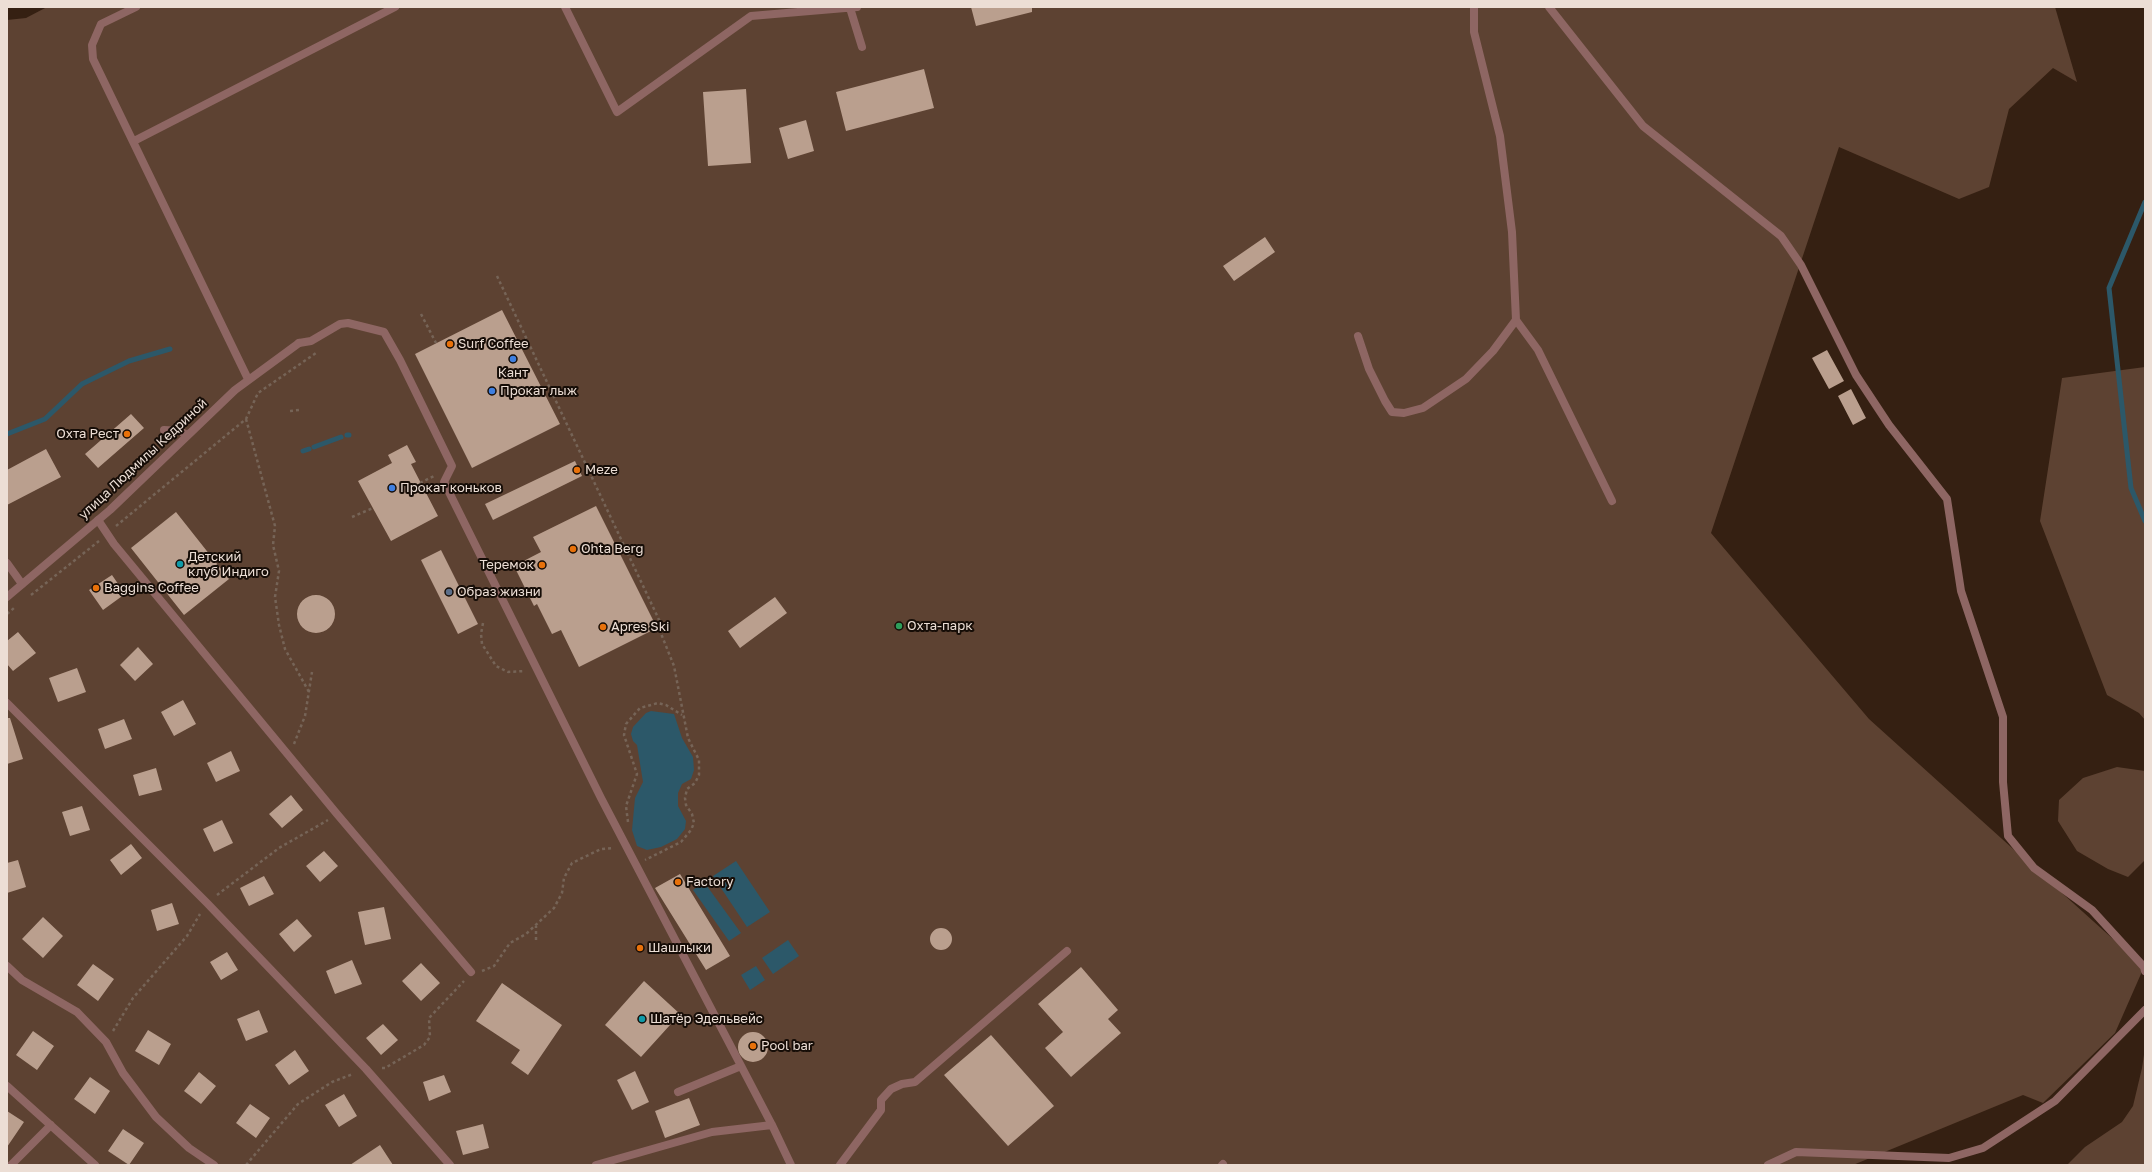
<!DOCTYPE html>
<meta charset="utf-8">
<style>
body{margin:0}
#map{position:relative;width:2152px;height:1172px;overflow:hidden;background:#352012;font-family:"Golos Text",sans-serif}
canvas{display:block}
.frame{position:absolute;inset:0;border:8px solid #ecded5;pointer-events:none}
</style>
<div id="map">
<canvas width="2152" height="1172"></canvas>
<div class="frame"></div>
</div>
<script>
const ctx = document.querySelector('canvas').getContext('2d');
ctx.lineJoin = 'round';
function paint(path, color) { ctx.fillStyle = color; ctx.fill(path, 'evenodd'); }
const toPath = rows => new Path2D(rows.map(r => 'M' + r).join(''));
function trace(path, color, width, dash) { ctx.strokeStyle = color; ctx.lineWidth = width; ctx.lineCap = dash ? 'butt' : 'round'; ctx.setLineDash(dash || []); ctx.stroke(path); }
function drawText(font, color, halo, rows, align = 'center') {
  ctx.font = font + ' "Golos Text",sans-serif'; ctx.lineWidth = 4; ctx.setLineDash([]); ctx.textBaseline = 'middle'; ctx.strokeStyle = halo; ctx.fillStyle = color; for (const [text, x, y, turn = 0] of rows) {
    ctx.save(); ctx.translate(x, y); ctx.rotate((+turn || 0) * Math.PI / 180); ctx.textAlign = isNaN(turn) ? turn : align; if (halo) ctx.strokeText(text, 0, 0); ctx.fillText(text, 0, 0); ctx.restore();
  }
}
paint(toPath([
 [47,7,2055,7,2077,82,2053,68,2009,109,1989,187,1959,199,1839,147,1711,533,1869,719,2144,967,2115,1033,2043,1103,2023,1095,1853,1165,7,1165,7,20,26,18],
 [2145,367,2145,720,2139,713,2107,695,2040,521,2062,378],
 [2117,767,2145,771,2145,860,2128,877,2108,869,2077,851,2058,821,2059,800,2083,778],
 [2145,1048,2145,1165,2067,1165,2085,1147,2122,1122,2133,1106,2142,1068]
]), '#5d4232');
paint(toPath([
 [651,711,674,714,682,738,693,757,694,770,691,779,682,784,678,793,678,806,686,821,685,829,677,839,661,847,647,850,637,846,632,830,635,798,643,782,637,745,633,741,631,734,633,727,646,713],
 [736,861,770,912,747,927,713,876],
 [704,882,741,933,729,941,693,890],
 [788,940,799,956,773,974,762,958],
 [756,966,765,980,750,990,741,975]
]), '#2c5869');
trace(toPath([
 [2145,202,2109,288,2131,488,2145,521],
 [7,434,45,419,82,384,129,361,170,349],
 [347,435,349,435],
 [314,447,341,437],
 [303,451,309,449]
]), '#2c5869', 5);
paint(toPath([
 [971,7,1032,7,1032,12,976,26],
 [924,69,934,108,846,131,836,92],
 [746,89,751,163,708,166,703,92],
 [806,120,814,151,788,159,779,128],
 [1265,237,1275,252,1234,281,1223,266],
 [502,310,560,424,472,468,415,354],
 [1827,350,1844,381,1829,389,1812,358],
 [1851,389,1866,418,1853,425,1838,396],
 [131,414,144,428,98,468,85,454],
 [407,445,416,462,411,464,438,516,391,541,358,481,392,463,388,455],
 [46,449,61,477,7,505,7,470],
 [575,461,582,476,493,520,485,504],
 [596,506,657,628,579,667,561,630,552,634,537,604,534,606,514,566,541,552,533,537],
 [176,512,229,579,184,615,131,548],
 [441,550,478,624,458,634,421,560],
 [112,575,125,594,103,610,89,590],
 '297 614a19 19 0 1 1 38 0a19 19 0 1 1-38 0Z',
 [775,597,787,613,740,648,728,631],
 [18,632,36,653,13,671,7,664,7,641],
 [138,647,153,664,135,681,120,665],
 [77,668,86,692,58,702,49,678],
 [183,700,196,724,174,736,161,712],
 [7,718,10,718,23,759,7,764],
 [124,719,132,739,105,749,98,729],
 [231,751,240,771,216,782,207,763],
 [156,768,162,790,139,796,133,775],
 [291,795,303,810,282,828,269,814],
 [82,806,90,830,70,836,62,812],
 [222,820,233,843,214,852,203,829],
 [131,844,142,858,121,875,110,860],
 [324,851,338,866,320,882,306,866],
 [18,860,26,887,7,893,7,863],
 [680,874,730,956,706,970,655,888],
 [264,876,274,894,249,906,240,888],
 [172,903,179,924,157,931,151,910],
 [384,907,391,939,365,945,358,912],
 [43,917,63,936,43,958,22,939],
 [297,919,312,936,294,952,279,934],
 '930 939a11 11 0 1 1 22 0a11 11 0 1 1-22 0Z',
 [227,952,238,970,221,980,210,962],
 [352,960,362,984,335,994,326,971],
 [421,963,440,983,421,1001,402,981],
 [93,964,114,979,98,1001,77,985],
 [1081,967,1118,1010,1108,1019,1121,1033,1071,1077,1045,1048,1063,1032,1038,1004],
 [644,981,680,1014,641,1057,605,1025],
 [502,983,562,1025,528,1075,511,1063,520,1050,476,1021],
 [259,1010,268,1032,246,1041,237,1019],
 [383,1024,398,1040,381,1055,366,1038],
 [148,1030,171,1044,159,1065,135,1051],
 [33,1031,54,1046,37,1070,16,1055],
 '738 1047a15 15 0 1 1 30 0a15 15 0 1 1-30 0Z',
 [991,1035,1054,1106,1008,1146,944,1075],
 [295,1050,309,1071,289,1085,275,1065],
 [635,1071,649,1102,632,1110,617,1080],
 [199,1072,216,1086,201,1104,184,1091],
 [444,1075,451,1092,429,1101,423,1082],
 [90,1077,110,1091,95,1114,74,1099],
 [344,1094,357,1116,339,1127,325,1105],
 [689,1098,700,1125,665,1138,655,1111],
 [250,1104,270,1118,256,1138,236,1123],
 [7,1111,24,1122,7,1147],
 [483,1124,489,1148,463,1155,456,1131],
 [123,1129,144,1143,129,1165,108,1151],
 [380,1145,393,1165,350,1165]
]), '#ba9f8e');
trace(toPath([
 [497,276,661,624,660,631,674,666,688,738,699,760,699,775,695,783,687,789,685,798,686,805,692,814,694,823,691,830,681,842,645,860],
 [421,314,436,343],
 [290,411,299,410],
 [246,419,275,526,273,545,279,571,275,597,279,625,285,649,309,692],
 [420,483,434,476],
 [352,517,373,508],
 [116,526,246,419,258,393,316,353],
 [31,595,99,541],
 [7,614,14,608],
 [483,623,481,634,482,644,496,666,508,672,525,671],
 [294,744,305,716,312,672],
 [628,822,626,806,637,774,624,735,626,724,640,708,658,703,666,705,682,715],
 [217,895,279,848,328,820],
 [536,940,536,926],
 [482,971,494,966,510,943,526,934,554,908,562,893,564,878,572,863,601,849,613,848],
 [113,1031,133,998,187,936,200,914],
 [382,1068,385,1068,424,1045,430,1037,429,1018,464,981],
 [246,1165,298,1104,332,1082,353,1074]
]), '#766457', 2.5, [3, 3]);
trace(toPath([
 [136,7,101,24,92,45,93,59,248,379],
 [565,7,617,112,751,16,857,7],
 [1549,7,1643,126,1781,236,1801,265,1856,375,1889,425,1947,499,1961,591,2003,717,2003,782,2008,836,2034,868,2092,910,2144,967,2145,971],
 [850,8,862,47],
 [134,141,395,7],
 [1516,320,1538,350,1612,501],
 [1358,336,1369,369,1385,401,1392,412,1404,413,1423,408,1466,379,1493,351,1516,320,1512,232,1500,136,1474,32,1474,7],
 [299,343,311,341,340,324,348,323,384,332,400,360,452,466,444,482,601,798,772,1125,791,1165],
 [164,430,180,431,187,435],
 [98,520,114,544,337,814,471,972],
 [7,563,22,584],
 [7,703,207,903,366,1069,450,1165],
 [7,966,22,980,77,1012,106,1042,123,1073,156,1117,189,1148,214,1165],
 [7,1086,95,1165],
 [678,1092,741,1066],
 [11,1165,51,1125],
 [596,1165,712,1132,772,1125],
 [840,1165,881,1110,881,1100,891,1089,902,1084,915,1082,1067,951],
 [1222,1165,1223,1164],
 [1768,1165,1796,1152,1949,1158,1983,1148,2055,1101,2145,1010]
]), '#8e6663', 8);
trace(toPath([
 [7,597,110,510,235,390,299,343]
]), '#8e6663', 8);
for (const [x, y, r, color] of [
 [450,344,4,"#e8710a"],
 [513,359,4,"#3f7fe0"],
 [492,391,4,"#3f7fe0"],
 [127,434,4,"#e8710a"],
 [577,470,4,"#e8710a"],
 [392,488,4,"#3f7fe0"],
 [573,549,4,"#e8710a"],
 [180,564,4,"#0f9aa8"],
 [542,565,4,"#e8710a"],
 [96,588,4,"#e8710a"],
 [449,592,4,"#5c6f8a"],
 [899,626,4,"#2e9e5b"],
 [603,627,4,"#e8710a"],
 [678,882,4,"#e8710a"],
 [640,948,4,"#e8710a"],
 [642,1019,4,"#0f9aa8"],
 [753,1046,4,"#e8710a"]
]) { const dot = new Path2D(); dot.arc(x, y, r, 0, 2 * Math.PI); ctx.fillStyle = color; ctx.fill(dot); trace(dot, '#160d07', 1.5); }
drawText('13px', '#ecded5', '#160d07', [
 ["Surf Coffee",458,344],
 ["Кант",513,373,"center"],
 ["Прокат лыж",500,391],
 ["Охта Рест",119,434,"right"],
 ["Meze",585,470],
 ["Прокат коньков",400,488],
 ["Ohta Berg",581,549],
 ["Детский",188,557],
 ["клуб Индиго",188,572],
 ["Теремок",534,565,"right"],
 ["Baggins Coffee",104,588],
 ["Образ жизни",457,592],
 ["Охта-парк",907,626],
 ["Apres Ski",611,627],
 ["Factory",686,882],
 ["Шашлыки",648,948],
 ["Шатёр Эдельвейс",650,1019],
 ["Pool bar",761,1046]
], 'left');
drawText('13px', '#ecded5', '#160d07', [
 ["улица Людмилы Кедриной",143,459,-43]
]);
</script>
